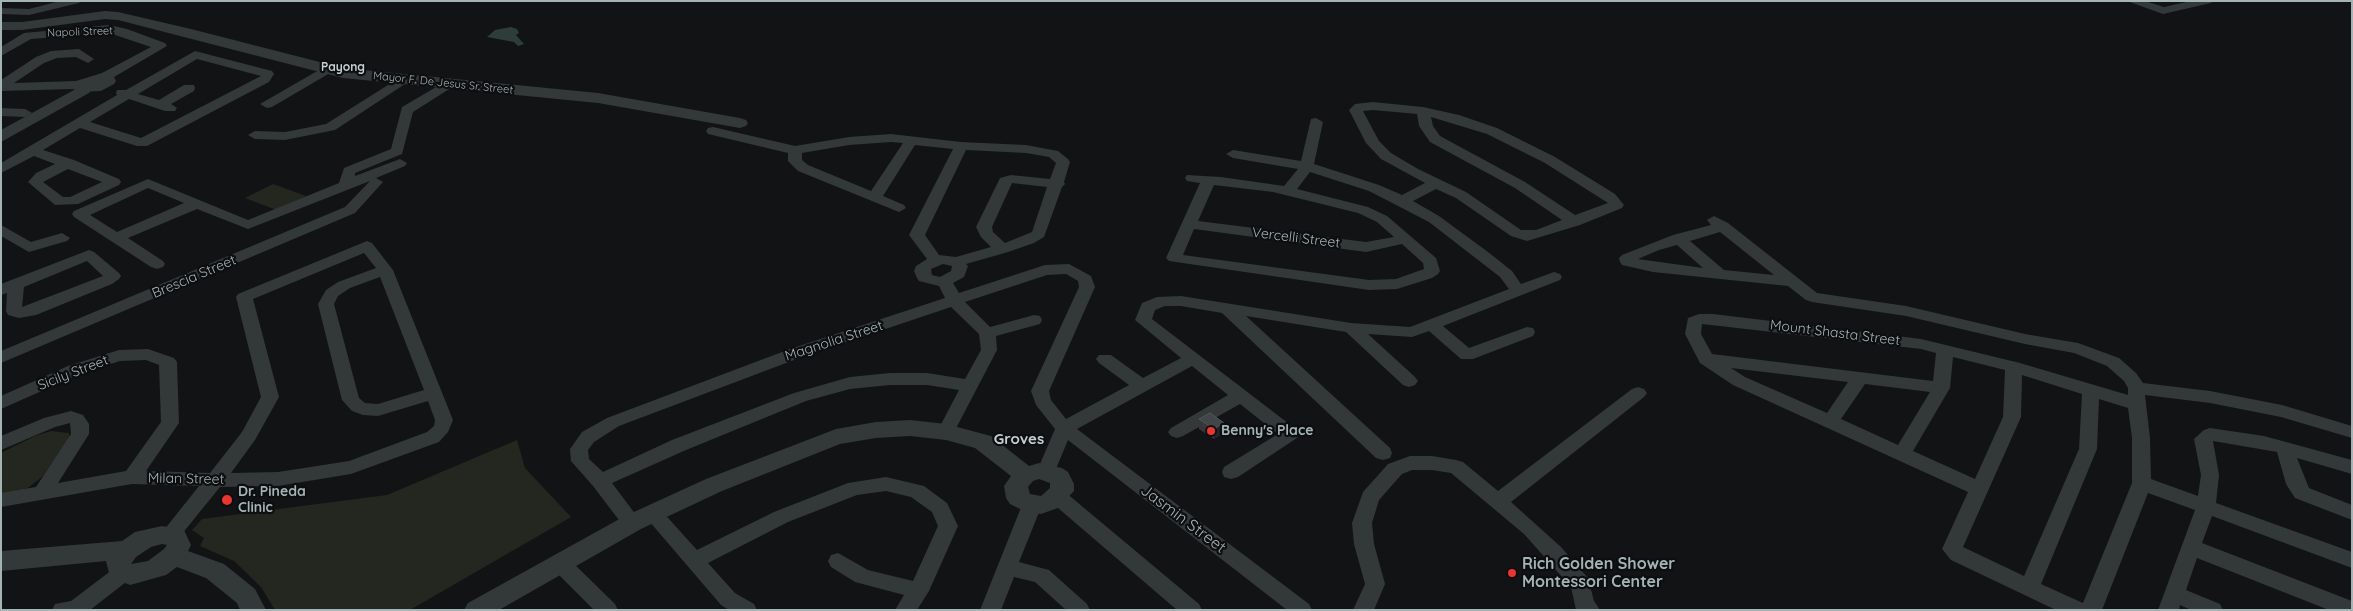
<!DOCTYPE html>
<style>
body{margin:0}
#map{position:relative;width:2353px;height:611px;overflow:hidden;background:#121314;font-family:Quicksand,sans-serif}
canvas{display:block}
.frame{position:absolute;inset:0;border:2px solid #a4b4b5;pointer-events:none}
</style>
<div id="map">
<canvas width="2353" height="611"></canvas>
<div class="frame"></div>
</div>
<script>
const ctx = document.querySelector('canvas').getContext('2d');
ctx.lineJoin = 'round';
function paint(path, color) { ctx.fillStyle = color; ctx.fill(path, 'evenodd'); }
const toPath = rows => new Path2D(rows.map(r => 'M' + r).join(''));
function trace(path, color, width, dash) { ctx.strokeStyle = color; ctx.lineWidth = width; ctx.lineCap = dash ? 'butt' : 'round'; ctx.setLineDash(dash || []); ctx.stroke(path); }
function drawText(font, color, halo, rows, align = 'center') {
  ctx.font = font + ' Quicksand,sans-serif'; ctx.lineWidth = 4.5; ctx.setLineDash([]); ctx.textBaseline = 'middle'; ctx.strokeStyle = halo; ctx.fillStyle = color; for (const [text, x, y, turn = 0] of rows) {
    ctx.save(); ctx.translate(x, y); ctx.rotate((+turn || 0) * Math.PI / 180); ctx.textAlign = isNaN(turn) ? turn : align; if (halo) ctx.strokeText(text, 0, 0); ctx.fillText(text, 0, 0); ctx.restore();
  }
}
paint(toPath([
 [273,184,306,196,279,211,245,198],
 [51,431,69,433,70,439,42,477,25,490,1,495,1,453,35,436],
 [517,440,525,468,571,517,410,610,275,610,261,587,234,561,200,546,204,538,192,530,202,519,387,495]
]), '#23271f');
paint(toPath([
 [511,27,517,29,519,33,516,35,524,44,518,46,514,42,487,37,495,30]
]), '#2c3d3a');
paint(toPath([
 [60,1,81,1,79,3,29,15,1,14,1,8,29,9,60,1],
 [2127,1,2145,1,2164,7,2191,1,2213,1,2211,3,2163,14,2127,1],
 [109,25,127,29,165,43,167,46,114,77,116,81,114,84,101,91,79,92,73,89,1,91,1,80,36,57,51,51,79,49,94,59,88,63,76,57,57,58,44,63,14,83,76,81,102,73,151,47,109,33,31,39,1,56,1,47,24,33,109,25],
 [195,51,272,71,274,74,269,82,147,146,137,146,80,128,43,150,74,160,119,179,121,182,119,185,78,204,55,205,28,182,36,173,55,164,34,156,1,173,1,163,117,95,116,93,117,90,126,90,195,51],
 [197,59,261,76,141,138,90,122,129,99,165,111,175,111,177,108,171,104,194,91,195,88,194,85,184,85,159,100,138,94,197,59],
 [68,169,102,182,70,197,63,197,43,182,68,169],
 [326,66,332,70,330,73,272,107,267,108,260,104,326,66],
 [404,75,408,76,410,79,408,82,335,130,285,140,255,139,248,135,255,131,285,132,326,124,404,75],
 [450,79,454,80,456,83,454,86,413,112,402,154,355,173,355,176,400,159,407,163,405,166,376,178,383,182,355,213,1,363,1,351,345,207,370,181,248,229,197,209,128,238,163,261,165,264,163,267,157,269,151,267,74,217,72,214,74,211,148,179,248,220,339,183,344,168,391,149,402,107,450,79],
 [148,188,184,203,117,232,90,215,148,188],
 [1373,102,1423,107,1459,115,1497,128,1555,157,1615,194,1624,205,1622,208,1580,225,1527,241,1511,236,1456,198,1436,189,1413,201,1439,216,1488,252,1512,271,1521,284,1554,272,1560,274,1562,277,1560,280,1443,326,1469,348,1527,327,1533,328,1535,332,1533,336,1473,359,1461,359,1429,331,1412,337,1368,334,1415,377,1418,381,1415,385,1409,387,1403,385,1346,332,1246,316,1390,448,1392,453,1390,458,1383,460,1376,458,1222,313,1181,306,1165,306,1155,310,1152,319,1297,430,1300,434,1297,438,1238,477,1231,479,1224,477,1222,472,1224,467,1278,434,1240,404,1183,436,1177,438,1171,436,1168,432,1171,428,1228,395,1192,366,1077,429,1309,604,1312,610,1287,610,1068,440,1053,476,1046,478,1039,476,1037,471,1055,429,1036,405,1031,391,1079,287,1078,281,1066,274,1047,275,965,302,990,327,1034,315,1040,316,1042,320,1040,324,996,336,997,350,952,436,946,438,940,436,937,432,959,390,927,385,890,385,850,389,806,401,686,450,612,483,642,523,639,528,632,530,625,528,593,486,571,461,570,449,582,432,607,418,790,349,945,298,939,286,919,281,917,278,914,271,916,266,927,259,909,235,953,149,915,145,883,196,904,205,906,208,899,212,798,171,788,161,788,153,708,134,706,131,708,128,713,127,795,146,849,137,891,134,961,142,1026,145,1058,151,1068,159,1070,162,1064,182,1065,184,1062,187,1044,237,1034,243,1008,252,966,264,968,266,964,277,953,283,959,293,1045,265,1069,264,1091,276,1095,287,1049,391,1051,400,1066,419,1129,385,1099,363,1096,359,1099,355,1111,355,1143,378,1181,358,1135,320,1142,303,1157,297,1181,296,1351,323,1410,327,1509,289,1500,277,1429,222,1369,191,1310,172,1297,189,1368,207,1387,216,1436,258,1440,271,1438,274,1432,278,1397,289,1369,290,1169,261,1166,258,1200,183,1187,181,1185,178,1187,175,1221,177,1284,186,1298,169,1233,158,1226,154,1233,150,1301,161,1311,119,1316,118,1323,122,1314,164,1379,185,1402,195,1425,183,1381,159,1366,143,1349,110,1355,104,1373,102],
 [1373,110,1417,114,1419,126,1430,142,1515,188,1562,220,1536,230,1521,230,1466,192,1418,169,1391,153,1379,141,1363,111,1373,110],
 [1431,117,1487,134,1545,163,1608,203,1575,215,1525,182,1440,136,1433,126,1431,117],
 [891,142,903,143,871,191,808,165,802,160,802,153,849,145,891,142],
 [966,150,1026,153,1049,157,1056,163,1050,179,1011,175,1000,178,976,227,981,237,991,247,956,257,939,255,925,235,966,150],
 [1012,183,1047,187,1032,232,1005,243,993,232,992,227,1012,183],
 [1214,185,1273,192,1358,213,1377,222,1394,237,1366,242,1198,221,1214,185],
 [1194,229,1366,252,1402,244,1423,263,1424,269,1396,279,1369,280,1183,255,1194,229],
 [943,264,952,266,951,271,940,277,932,275,931,269,943,264],
 [951,307,979,334,981,350,965,379,927,373,890,373,850,377,794,393,672,440,603,472,589,459,588,450,594,442,619,426,802,357,951,307],
 [1,108,25,109,32,113,25,117,1,116,1,108],
 [1714,216,1728,223,1817,293,1906,306,2025,334,2078,343,2119,358,2136,373,2143,383,2210,391,2282,405,2352,426,2352,438,2281,417,2210,403,2145,395,2150,438,2151,479,2198,496,2201,475,2194,439,2204,430,2210,428,2264,436,2352,460,2352,474,2297,458,2309,488,2352,505,2352,520,2295,498,2286,484,2277,452,2213,441,2219,475,2216,503,2352,552,2352,568,2212,516,2202,543,2352,601,2352,610,2329,610,2197,558,2186,590,2220,604,2223,610,2191,610,2180,605,2179,610,2158,610,2195,510,2148,493,2102,610,2056,610,1951,560,1942,549,1968,492,1733,385,1700,363,1685,334,1688,318,1699,314,1713,314,1921,339,2020,363,2128,395,2128,388,2124,381,2107,366,2074,353,2025,344,1906,316,1812,302,1806,300,1788,286,1653,272,1622,265,1620,262,1619,258,1622,255,1673,235,1711,225,1707,220,1714,216],
 [1720,232,1774,275,1724,270,1690,241,1720,232],
 [1677,245,1703,268,1638,259,1659,250,1677,245],
 [1702,324,1921,349,1936,353,1933,381,1712,354,1701,334,1702,324],
 [1953,357,2005,370,2003,417,1975,479,1913,451,1950,388,1953,357],
 [1731,368,1848,382,1827,413,1745,377,1731,368],
 [2022,375,2082,394,2079,449,2024,576,1963,547,2021,417,2022,375],
 [1865,384,1930,392,1898,445,1841,419,1865,384],
 [2099,399,2128,408,2132,438,2132,483,2083,603,2041,584,2097,449,2099,399],
 [1,225,31,242,62,233,70,238,67,241,29,252,1,236,1,225],
 [367,241,372,243,393,270,453,420,448,432,439,442,351,474,278,486,220,487,177,540,170,543,163,540,160,535,199,486,132,484,1,507,1,493,36,487,71,434,70,423,55,427,1,450,1,436,44,418,71,411,83,415,89,424,89,434,58,483,126,471,161,422,159,365,146,360,120,361,80,374,1,409,1,396,68,366,119,350,148,349,174,358,177,362,179,423,146,471,210,473,242,432,261,397,236,297,238,294,367,241],
 [364,253,376,268,338,282,326,290,318,304,342,400,352,411,363,415,378,416,428,401,435,420,434,426,427,432,349,461,278,472,231,473,255,440,279,397,253,299,364,253],
 [380,277,424,390,378,404,365,403,359,398,334,304,338,296,350,288,380,277],
 [89,250,94,252,119,273,121,276,119,279,112,284,36,315,19,318,8,315,6,311,7,293,1,295,1,284,89,250],
 [87,261,103,276,22,307,24,287,87,261],
 [1638,387,1644,389,1647,393,1644,397,1511,502,1561,547,1588,578,1594,601,1600,610,1576,610,1571,587,1524,534,1451,473,1432,470,1412,470,1402,474,1379,500,1372,523,1374,544,1385,584,1374,610,1353,610,1365,584,1354,544,1352,523,1363,492,1388,464,1410,456,1432,456,1456,460,1463,462,1498,491,1632,389,1638,387],
 [886,477,924,486,947,503,958,526,929,591,917,610,895,610,904,595,855,582,831,567,828,561,831,555,838,553,868,570,913,581,938,526,932,512,911,497,886,491,857,495,788,522,708,563,735,593,754,604,757,610,729,610,721,605,643,514,646,509,653,507,660,509,697,550,774,512,848,483,886,477],
 [1058,490,1065,492,1199,604,1202,610,1177,610,1051,502,1048,497,1051,492,1058,490],
 [1032,498,1039,500,1042,505,1019,562,1049,570,1087,604,1090,610,1066,610,1035,582,1014,577,1001,610,980,610,1022,505,1025,500,1032,498],
 [560,555,567,557,615,604,618,610,594,610,553,569,550,563,553,557,560,555],
 [123,565,130,567,133,573,130,579,90,610,52,610,55,604,71,601,116,567,123,565]
]), '#333839');
paint(toPath([
 [105,11,118,12,191,29,343,68,598,93,740,118,746,120,748,123,746,126,740,128,598,103,343,78,118,20,105,19,22,30,1,30,1,22,22,22,105,11],
 [83,85,89,87,91,90,89,93,1,142,1,130,83,85],
 [910,420,946,424,991,436,1029,466,1039,463,1062,468,1068,472,1074,484,1074,491,1058,508,1041,514,1024,511,1010,504,1006,498,1004,486,1011,476,975,448,946,440,910,436,876,438,840,444,722,491,641,529,499,610,464,610,468,603,623,517,706,479,836,429,876,422,910,420],
 [1039,479,1050,483,1050,488,1041,496,1030,494,1028,487,1033,481,1039,479],
 [162,526,184,530,191,545,188,551,224,564,255,589,266,610,240,610,237,603,206,578,177,567,166,575,130,585,110,577,106,561,1,571,1,551,122,541,135,532,162,526],
 [162,544,167,545,164,549,148,561,131,564,136,557,151,547,162,544]
]), '#333839');
paint(toPath([
 [1199,419,1224,433,1214,439,1199,429]
]), '#353839');
paint(toPath([
 [1224,423,1224,433,1214,439,1214,429]
]), '#222425');
const building = toPath([
 [1210,413,1224,423,1214,429,1199,419,1210,413]
]);
paint(building, '#414647');
trace(building, '#515758', 1);
for (const [x, y, r, color] of [
 [1211,431,5,"#f1332e"],
 [227,500,6,"#f1332e"],
 [1512,573,5,"#f1332e"]
]) { const dot = new Path2D(); dot.arc(x, y, r, 0, 2 * Math.PI); ctx.fillStyle = color; ctx.fill(dot); trace(dot, '#0d0e0f', 2); }
drawText('11px', '#a4b4b5', '#0d0e0f', [
 ["Napoli Street",80,32,-2],
 ["Mayor F. De Jesus Sr. Street",443,83,6]
]);
drawText('bold 12px', '#c5cfd1', '#0d0e0f', [
 ["Payong",343,67]
]);
drawText('14px', '#a4b4b5', '#0d0e0f', [
 ["Vercelli Street",1296,238,7],
 ["Brescia Street",194,277,-23],
 ["Mount Shasta Street",1835,333,7],
 ["Magnolia Street",834,341,-18],
 ["Sicily Street",73,373,-21],
 ["Milan Street",186,479,1]
]);
drawText('bold 14px', '#a4b4b5', '#0d0e0f', [
 ["Benny's Place",1221,431],
 ["Dr. Pineda",238,492],
 ["Clinic",238,508]
], 'left');
drawText('bold 15px', '#c5cfd1', '#0d0e0f', [
 ["Groves",1019,439]
]);
drawText('16px', '#a4b4b5', '#0d0e0f', [
 ["Jasmin Street",1183,519,37]
]);
drawText('bold 16px', '#a4b4b5', '#0d0e0f', [
 ["Rich Golden Shower",1522,564],
 ["Montessori Center",1522,582]
], 'left');
</script>
